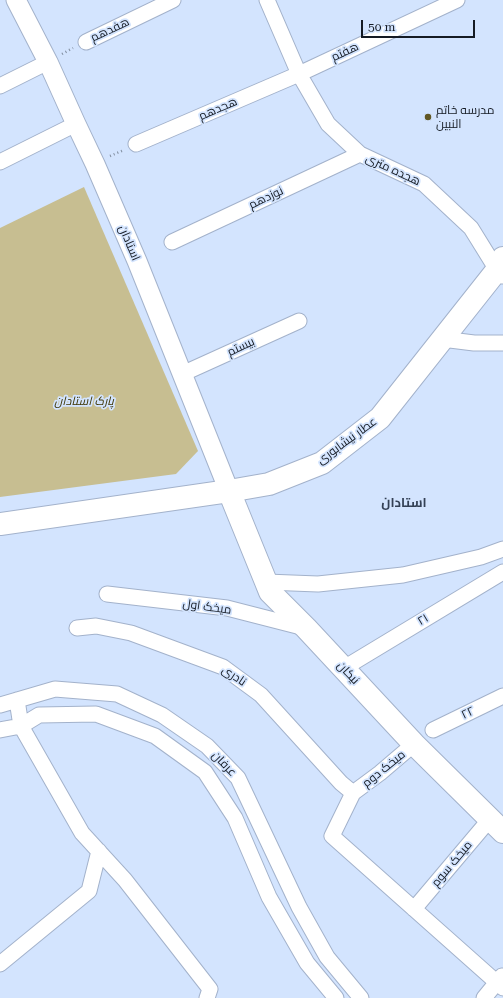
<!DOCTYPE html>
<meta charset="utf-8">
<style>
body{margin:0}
#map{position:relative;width:503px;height:998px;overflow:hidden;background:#d3e4fe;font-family:"Roboto Serif",serif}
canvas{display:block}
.scale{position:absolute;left:361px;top:20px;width:114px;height:18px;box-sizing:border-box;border:2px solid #151b24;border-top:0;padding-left:5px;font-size:12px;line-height:14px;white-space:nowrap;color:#151b24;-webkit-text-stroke:3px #d3e4fe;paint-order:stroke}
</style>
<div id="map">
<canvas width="503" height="998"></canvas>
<div class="scale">50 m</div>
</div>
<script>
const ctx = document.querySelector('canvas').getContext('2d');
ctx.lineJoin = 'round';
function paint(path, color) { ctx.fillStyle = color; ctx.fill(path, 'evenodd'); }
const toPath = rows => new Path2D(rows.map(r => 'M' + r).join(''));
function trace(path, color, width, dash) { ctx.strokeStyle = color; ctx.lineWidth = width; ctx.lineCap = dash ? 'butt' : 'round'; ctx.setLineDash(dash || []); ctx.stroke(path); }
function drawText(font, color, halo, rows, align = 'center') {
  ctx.font = font + ' "Roboto Serif",Cairo,serif'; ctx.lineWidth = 3.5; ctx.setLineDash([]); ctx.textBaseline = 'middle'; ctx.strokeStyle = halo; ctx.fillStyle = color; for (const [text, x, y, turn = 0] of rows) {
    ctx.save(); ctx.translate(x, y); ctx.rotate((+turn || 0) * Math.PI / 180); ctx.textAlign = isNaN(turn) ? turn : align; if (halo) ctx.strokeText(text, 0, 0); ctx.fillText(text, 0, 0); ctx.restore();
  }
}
paint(toPath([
 [84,187,198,451,176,474,0,497,0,228]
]), '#c7be91');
const minor = toPath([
 [267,0,299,74,328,124,360,154,424,184,471,228,497,270,502,276],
 [86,42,173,0],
 [0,86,48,62],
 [136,144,299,74,457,0],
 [0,162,76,124],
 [172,242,360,154],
 [442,339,474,343,503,343],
 [182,374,299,321],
 [266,582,318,584,403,575,481,557,503,549],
 [107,594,227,608,305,628],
 [77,628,96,626,131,633,223,667,261,695,341,783,353,793],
 [344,668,503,572],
 [17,700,21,726,82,833,125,880,210,989,207,998],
 [0,705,55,689,117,694,162,715,207,746,238,778,299,907,327,957,361,998],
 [0,730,21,726,39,715,96,714,155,736,205,772,235,818,269,897,307,963,336,998],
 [433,730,503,696],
 [414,744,380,773,353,793,332,836,503,988],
 [414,909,490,819],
 [0,964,89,891,99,851],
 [484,998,502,976]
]);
const tertiary = toPath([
 [16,0,48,62,76,124,95,164,137,261,229,491]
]);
const secondary = toPath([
 [229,491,266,582,270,592,306,628,414,744,503,832],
 [0,524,229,491,269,484,322,463,380,418,497,270,503,258]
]);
trace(minor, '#a3b2cb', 17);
trace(tertiary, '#a3b2cb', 21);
trace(secondary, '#a3b2cb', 24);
trace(toPath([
 [62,54,73,48],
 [110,156,124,150]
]), '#808d9f', 2.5, [1, 3]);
trace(minor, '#fff', 15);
trace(tertiary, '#fff', 19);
trace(secondary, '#fff', 22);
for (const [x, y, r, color] of [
 [428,117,4,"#615724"]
]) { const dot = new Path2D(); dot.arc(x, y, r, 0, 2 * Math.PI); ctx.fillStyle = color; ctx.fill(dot); trace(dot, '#d3e4fe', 1.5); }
drawText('12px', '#151b24', '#d3e4fe', [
 ["هفدهم",110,30,-25],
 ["هفتم",345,52,-25],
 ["هجدهم",218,109,-23],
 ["هجده متری",393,170,25],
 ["نوزدهم",266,198,-25],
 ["استادان",129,243,67],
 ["بیستم",241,347,-25],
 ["عطار نیشابوری",347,441,-36],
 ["میخک اول",207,607,8],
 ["۲۱",423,620,-31],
 ["نیکان",348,673,47],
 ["نادری",234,676,34],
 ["۲۲",468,713,-26],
 ["عرفان",224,764,46],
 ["میخک دوم",384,769,-39],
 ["میخک سوم",452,864,-50]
]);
drawText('12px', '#151b24', '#d3e4fe', [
 ["مدرسه خاتم",436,110],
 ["النبین",436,124]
], 'left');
drawText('italic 12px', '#3e3503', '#d3e4fe', [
 ["پارک استادان",84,401]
]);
drawText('bold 13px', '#334055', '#d3e4fe', [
 ["استادان",404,503]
]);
</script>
